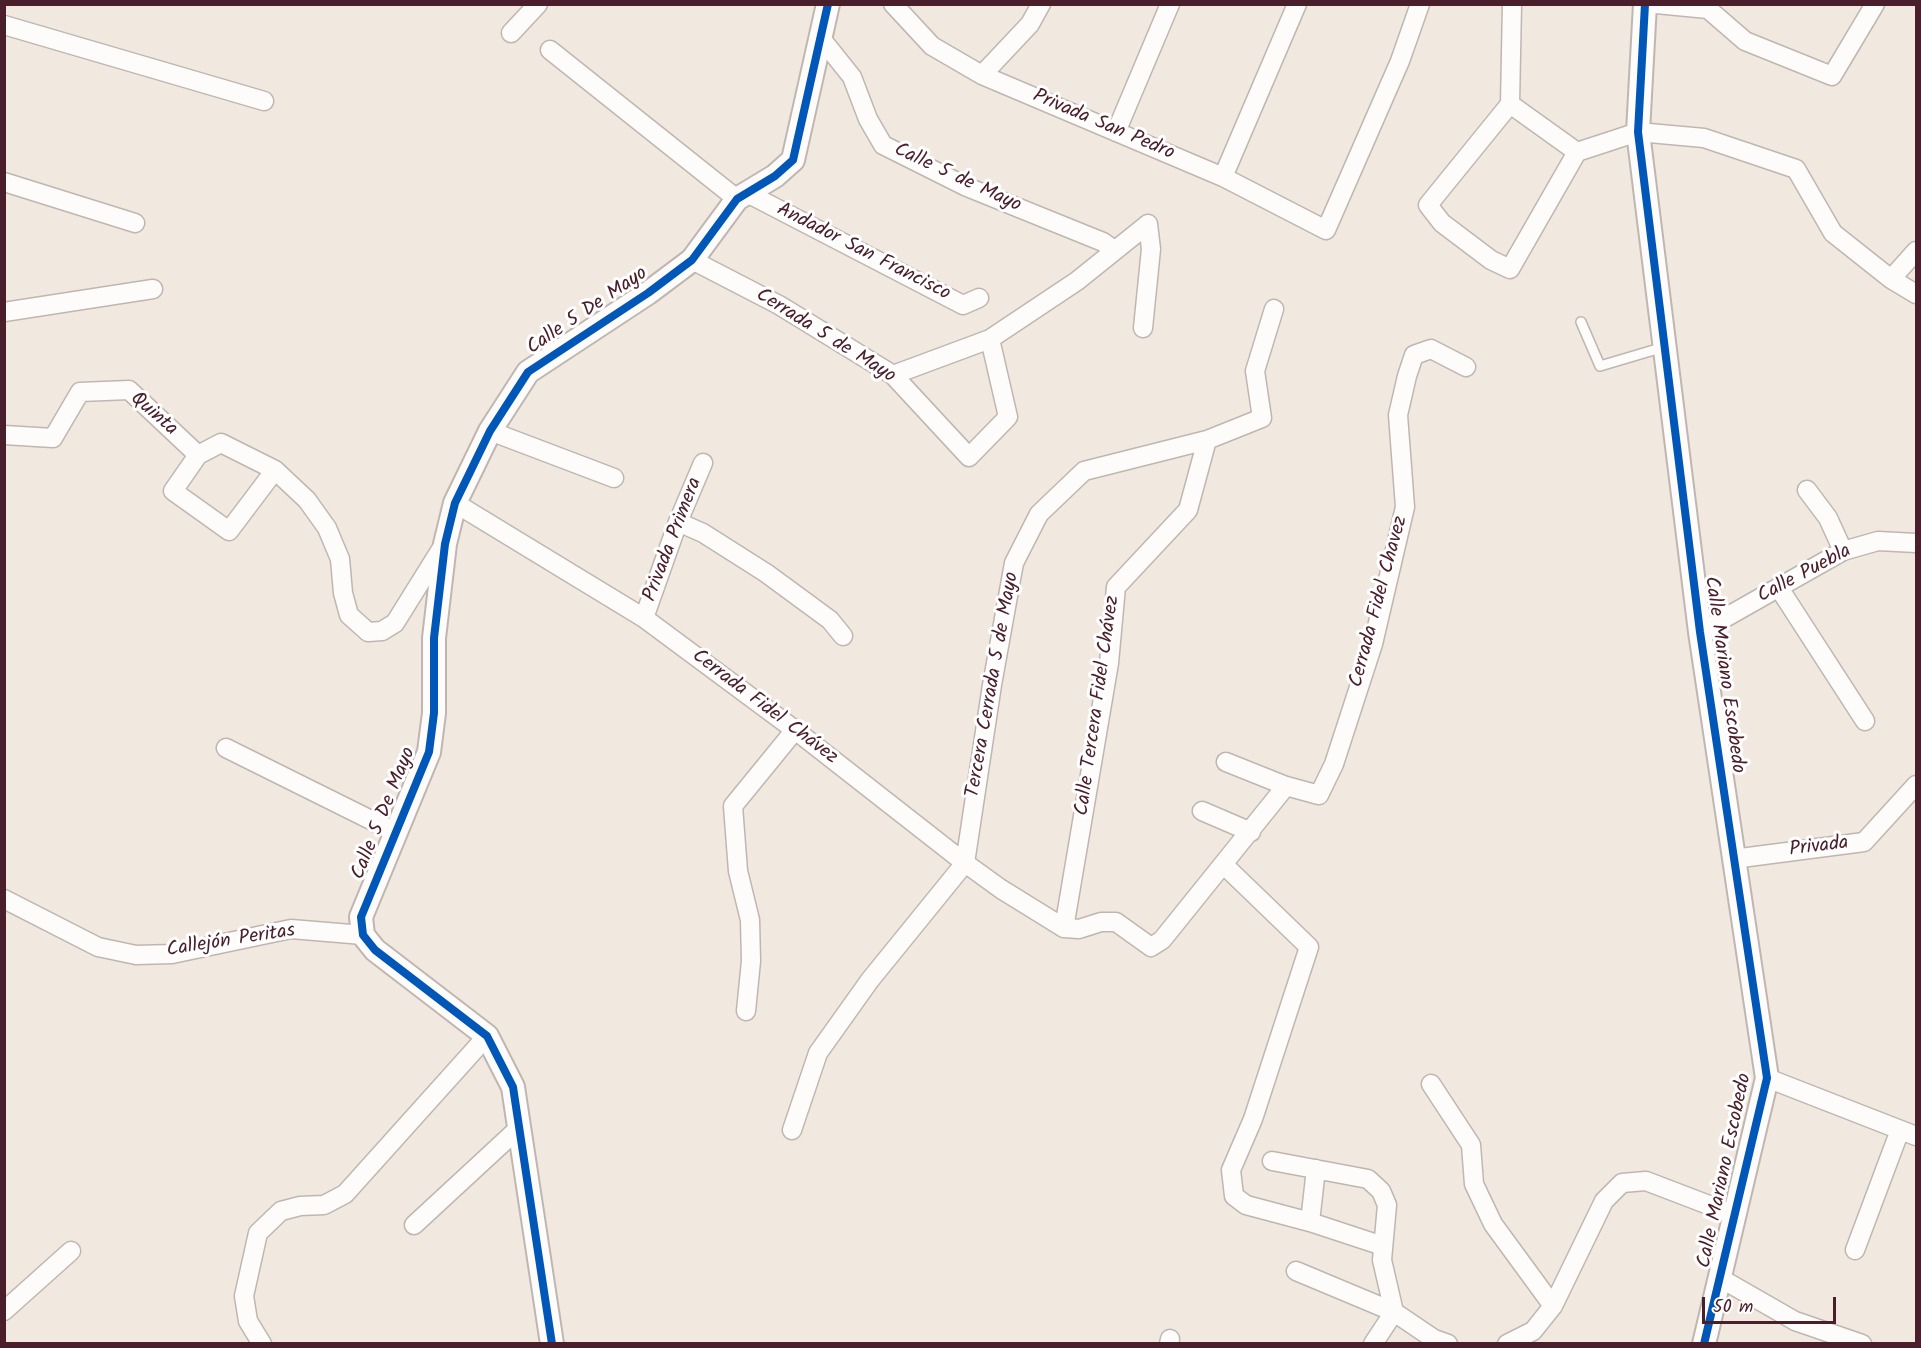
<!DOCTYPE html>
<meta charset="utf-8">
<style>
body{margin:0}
#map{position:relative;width:1921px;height:1348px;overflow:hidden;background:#f1e8df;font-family:Kalam,sans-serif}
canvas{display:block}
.frame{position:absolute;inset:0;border:6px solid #4a1f2b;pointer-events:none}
.scale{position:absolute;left:1702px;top:1297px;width:134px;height:27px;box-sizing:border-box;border:3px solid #4a1f2b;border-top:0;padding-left:8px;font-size:18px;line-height:21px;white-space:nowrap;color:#4a1f2b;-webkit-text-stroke:4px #fff;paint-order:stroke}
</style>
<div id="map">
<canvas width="1921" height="1348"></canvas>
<div class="frame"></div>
<div class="scale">50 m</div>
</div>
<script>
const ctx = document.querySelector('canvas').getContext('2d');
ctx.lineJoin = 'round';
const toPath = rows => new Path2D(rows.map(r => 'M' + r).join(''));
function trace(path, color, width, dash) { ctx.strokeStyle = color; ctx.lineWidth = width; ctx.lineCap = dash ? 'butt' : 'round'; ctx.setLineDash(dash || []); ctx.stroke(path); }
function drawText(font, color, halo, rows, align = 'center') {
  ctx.font = font + ' Kalam,sans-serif'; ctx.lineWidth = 6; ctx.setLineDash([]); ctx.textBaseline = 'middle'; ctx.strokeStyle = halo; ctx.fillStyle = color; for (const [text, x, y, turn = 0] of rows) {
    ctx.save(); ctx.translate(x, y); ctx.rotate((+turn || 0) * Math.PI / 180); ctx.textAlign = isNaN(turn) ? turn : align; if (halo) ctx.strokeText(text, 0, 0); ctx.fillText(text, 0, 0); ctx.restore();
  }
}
const service = toPath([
 [1581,322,1600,366,1664,347]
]);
const minor = toPath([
 [893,4,932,46,982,75,1223,177,1326,230,1400,61,1420,4],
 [1656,4,1708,9,1745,41,1832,76,1875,4],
 [4,25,264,101],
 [511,33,538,4],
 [820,37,852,77,868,119,883,145,967,187,1103,242,1113,249],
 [550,50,737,199],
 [982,75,1030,24,1041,4],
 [1510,104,1428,205,1442,223,1491,260,1510,269,1577,152,1638,132,1704,138,1796,169,1833,233,1891,279,1916,294],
 [1510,104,1512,4],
 [1510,104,1577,152],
 [1116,132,1170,4],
 [1223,177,1297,4],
 [4,182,135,223],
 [747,193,963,305,979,298],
 [692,260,779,305,893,375,969,457,1008,417,990,339],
 [1891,279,1916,251],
 [4,312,153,289],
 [1143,328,1151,249,1148,224],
 [893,375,990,339,1077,281,1148,224],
 [490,431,614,478],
 [4,435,53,438,80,392,129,390,198,455],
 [275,470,229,531,173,491,198,455,221,443,275,470,307,500,327,528,340,559,343,593,349,615,368,632,382,631,395,623,443,546],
 [1807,490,1828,518,1843,551],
 [455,503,644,618,795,730,965,863,1001,889,1064,928,1079,929,1101,922,1116,922,1151,947,1162,940,1286,786],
 [678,522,703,533,766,573,830,620,843,636],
 [1779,588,1865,721],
 [644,618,678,522,703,463],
 [1700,632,1843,551,1878,541,1916,543],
 [226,748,397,833],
 [1226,762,1286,786,1319,795,1334,764,1373,644,1405,507,1398,415,1407,376,1414,355,1431,349,1466,367],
 [1202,811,1251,832],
 [1733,859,1864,842,1916,785],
 [1224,865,1309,947,1253,1119,1231,1170,1234,1196,1246,1205,1310,1222,1383,1246],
 [4,899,98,947,136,955,172,954,291,929,363,935],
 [1064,928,1109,663,1116,587,1188,510,1207,440],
 [746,1011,751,961,750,920,738,871,733,806,795,730],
 [1767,1078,1916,1136],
 [1431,1084,1471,1145,1474,1184,1493,1224,1553,1306],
 [792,1130,818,1053,870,980,965,863,992,685,1014,563,1039,514,1084,471,1207,440,1262,418,1255,371,1274,309],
 [1272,1161,1368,1179,1381,1191,1387,1205,1382,1260,1394,1312,1373,1344],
 [1310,1222,1316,1169],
 [414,1225,520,1127],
 [1855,1250,1900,1130],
 [1296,1271,1394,1312,1434,1339,1448,1344],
 [1720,1278,1795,1321,1862,1344],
 [4,1311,71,1251],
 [262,1344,248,1321,244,1296,258,1233,281,1211,300,1206,324,1205,345,1194,487,1036],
 [1169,1344,1170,1339],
 [1507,1344,1533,1331,1553,1306,1604,1201,1622,1183,1646,1181,1735,1215]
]);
const tertiary = toPath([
 [1645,4,1638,132,1700,632,1767,1078,1704,1344],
 [552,1344,513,1087,487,1036,375,950,363,935,361,917,429,752,434,713,434,638,445,544,455,503,490,431,528,372,648,293,692,260,737,199,775,176,793,160,828,4]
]);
trace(service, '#c0b6b1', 12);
trace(minor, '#c0b6b1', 21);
trace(tertiary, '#c0b6b1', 26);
trace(service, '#fdfcfa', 9);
trace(minor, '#fdfcfa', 18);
trace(tertiary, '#fdfcfa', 22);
trace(toPath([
 [1645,4,1638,132,1700,632,1767,1078,1704,1344],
 [552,1344,513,1087,487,1036,375,950,363,935,361,917,429,752,434,713,434,638,445,544,455,503,490,431,528,372,648,293,692,260,737,199,775,176,793,160,828,4]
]), '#0057b8', 8);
drawText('20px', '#4a1f2b', '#fff', [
 ["Privada San Pedro",1103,126,23],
 ["Calle 5 de Mayo",957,179,25],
 ["Andador San Francisco",863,253,27],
 ["Calle 5 De Mayo",588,312,-34],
 ["Cerrada 5 de Mayo",825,337,32],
 ["Quinta",153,415,41],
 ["Privada Primera",674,540,-69],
 ["Calle Puebla",1805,575,-28],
 ["Cerrada Fidel Chavez",1380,602,-75],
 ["Calle Mariano Escobedo",1723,675,82],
 ["Tercera Cerrada 5 de Mayo",994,685,-80],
 ["Calle Tercera Fidel Chávez",1099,706,-82],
 ["Cerrada Fidel Chávez",764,708,37],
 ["Calle 5 De Mayo",385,814,-68],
 ["Privada",1819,848,-7],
 ["Callejón Peritas",231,942,-9],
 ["Calle Mariano Escobedo",1726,1171,-78]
]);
</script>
